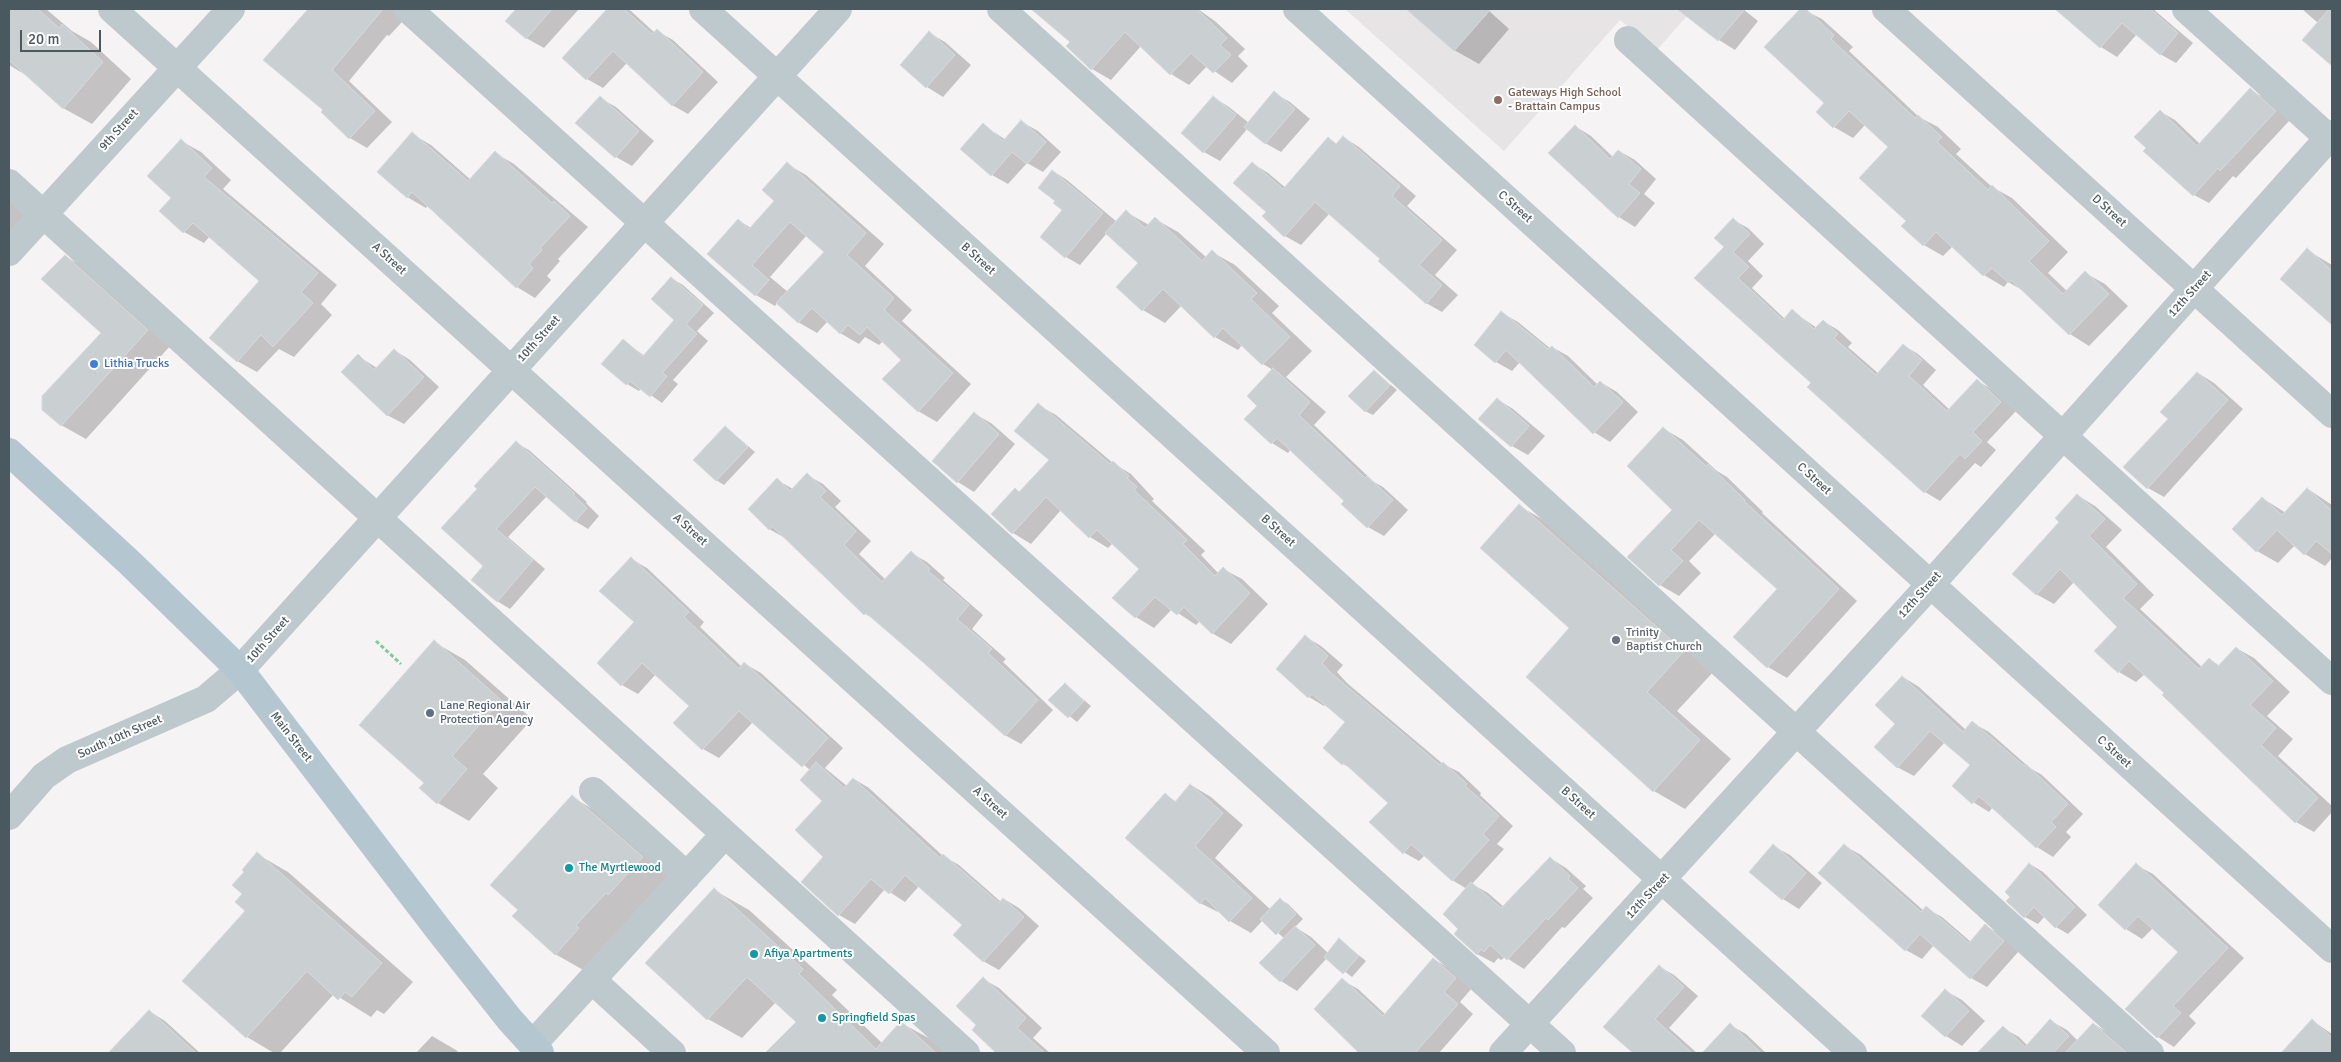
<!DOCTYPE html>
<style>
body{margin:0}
#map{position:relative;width:2341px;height:1062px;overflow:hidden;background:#f5f3f3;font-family:Signika,sans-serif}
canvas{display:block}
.frame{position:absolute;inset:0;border:10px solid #4a5960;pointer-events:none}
.scale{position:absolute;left:20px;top:30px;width:81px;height:22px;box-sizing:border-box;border:2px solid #4a5960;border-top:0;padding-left:6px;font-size:15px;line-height:18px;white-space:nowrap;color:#4a5960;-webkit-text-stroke:4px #fff;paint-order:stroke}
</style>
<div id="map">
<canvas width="2341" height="1062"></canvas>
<div class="frame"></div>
<div class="scale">20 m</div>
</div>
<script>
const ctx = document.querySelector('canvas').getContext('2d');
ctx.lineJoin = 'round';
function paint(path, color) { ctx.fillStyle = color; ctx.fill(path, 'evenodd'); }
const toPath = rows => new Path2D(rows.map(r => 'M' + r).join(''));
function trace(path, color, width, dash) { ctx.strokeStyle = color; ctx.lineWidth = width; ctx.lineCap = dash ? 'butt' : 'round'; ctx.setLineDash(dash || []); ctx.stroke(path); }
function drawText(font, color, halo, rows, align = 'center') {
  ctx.font = font + ' Signika,sans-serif'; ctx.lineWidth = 4; ctx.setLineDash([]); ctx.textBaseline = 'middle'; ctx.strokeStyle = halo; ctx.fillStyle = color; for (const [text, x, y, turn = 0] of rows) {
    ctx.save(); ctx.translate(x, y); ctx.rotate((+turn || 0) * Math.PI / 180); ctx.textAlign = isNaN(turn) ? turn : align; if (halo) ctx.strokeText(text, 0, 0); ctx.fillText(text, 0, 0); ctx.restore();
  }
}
paint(toPath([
 [1345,9,1693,9,1657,50,1620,20,1504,151]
]), '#e6e4e5');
paint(toPath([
 [9,9,46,9,72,31,91,42,131,79,92,124,63,108,29,77,9,65],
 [311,9,414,9,389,36,387,35,349,81,392,122,367,148,350,138,324,110,265,60],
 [518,9,579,9,544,48,526,38,507,21],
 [608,9,627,9,631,11,655,33,657,31,673,40,718,82,688,114,672,105,627,63,603,88,587,79,563,58],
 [1033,9,1198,9,1216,22,1245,49,1238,56,1248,66,1232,83,1207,66,1189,85,1171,74,1141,46,1111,80,1092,69,1067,46,1071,42],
 [1408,9,1487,9,1509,29,1479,64,1454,50],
 [1698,9,1743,9,1758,21,1735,50,1719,40,1690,18],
 [1802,9,1822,19,1853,47,1849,51,1919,117,1938,127,1961,149,1956,154,1992,187,2012,198,2068,252,2048,273,2067,291,2085,273,2105,284,2128,306,2089,346,2070,334,2024,291,2008,282,2004,287,1984,275,1953,246,1943,256,1924,245,1903,226,1907,221,1890,147,1866,124,1853,138,1834,127,1826,103,1766,47],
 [2055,9,2153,9,2193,43,2176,63,2160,54,2137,34,2117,57,2101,47],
 [2302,9,2332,9,2332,62,2324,57,2318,23],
 [929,33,945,42,971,65,943,97,927,87,901,65],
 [2250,90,2265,98,2290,120,2236,178,2233,176,2209,203,2194,195,2161,112,2175,120,2200,144],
 [1274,93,1290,102,1310,119,1281,152,1265,143,1248,128,1220,161,1204,152,1213,97,1229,107,1249,123],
 [600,98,616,107,654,141,632,166,616,157],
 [1022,122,1038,131,1061,152,1043,172,1027,163,1008,184,992,175,962,149,983,125,1006,140],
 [1575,126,1591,136,1613,157,1619,151,1635,160,1656,179,1644,194,1655,203,1635,227,1619,217,1549,153],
 [412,134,431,145,471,180,495,153,514,164,588,227,558,259,560,261,547,276,551,280,535,298,517,287,428,205,426,208,407,197],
 [1343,137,1359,147,1416,196,1407,206,1457,250,1435,275,1458,295,1442,312,1426,303,1382,259,1330,213,1301,245,1285,236,1267,212,1252,163,1268,173,1286,188,1328,138,1337,144],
 [181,141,201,152,231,180,223,189,337,285,321,304,332,315,294,357,279,349,257,372,237,361,261,281,210,236,204,243,184,232,173,198],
 [787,164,806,175,884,244,865,266,912,310,902,321,971,384,937,422,918,411,902,359,883,341,879,345,865,337,859,344,840,333,828,321,817,333,798,322,778,302,775,306,756,295,709,253,738,220,751,228,776,201],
 [807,235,826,252,788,292,770,277],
 [1053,171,1067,180,1117,222,1126,212,1149,225,1155,219,1178,232,1207,258,1212,252,1235,265,1279,306,1272,313,1312,351,1286,377,1326,412,1314,425,1374,482,1383,487,1408,510,1384,536,1368,527,1345,501,1291,449,1288,453,1272,443,1246,419,1258,406,1273,370,1263,364,1243,344,1238,350,1215,337,1182,305,1165,323,1143,310,1139,263,1107,233,1080,265,1066,257,1064,210,1057,201],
 [9,200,33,223,9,250],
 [1733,220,1748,228,1764,244,1748,261,1763,276,1752,288,1785,319,1792,311,1817,328,1823,321,1838,330,1852,343,1848,347,1879,374,1903,345,1918,354,1936,370,1923,385,1950,410,1977,381,1992,389,2016,411,1987,442,1996,450,1981,467,1975,463,1940,501,1925,492,1813,383,1696,278,1726,247],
 [2307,250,2332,265,2332,321,2326,318],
 [65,256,89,270,171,345,86,439,61,425,103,333],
 [671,278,683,285,714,313,697,331,708,341,673,380,678,384,662,403,641,388,639,391,627,384,603,364,623,341,645,356,676,320],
 [1502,313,1518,322,1551,349,1552,347,1568,356,1598,385,1600,382,1617,392,1638,412,1610,442,1594,432,1520,362,1512,371,1496,362,1475,345],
 [394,350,410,360,439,387,404,424,387,415,358,356,377,368],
 [1374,371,1397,390,1373,415,1365,411],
 [2198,373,2214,383,2243,409,2164,497,2148,488,2170,419],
 [1497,399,1513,409,1545,436,1528,455,1512,446],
 [1038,405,1056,415,1113,463,1131,474,1154,499,1152,501,1205,551,1201,555,1219,574,1223,569,1242,579,1268,604,1231,644,1212,633,1200,621,1196,625,1172,609,1154,628,1136,617,1141,569,1113,543,1108,548,1090,537,1061,510,1031,544,1013,533,1020,493,1050,460],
 [975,414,991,423,1015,444,974,492,958,482,934,461],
 [726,427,755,452,724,485,716,480],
 [1664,429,1683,440,1717,471,1727,477,1763,512,1762,513,1857,601,1787,678,1768,667,1779,589,1716,533,1689,561,1701,573,1679,596,1660,585,1629,557,1674,510],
 [516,443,529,450,587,502,586,503,599,516,588,529,575,521,547,496,508,537,545,569,510,609,497,601,485,566],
 [807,475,823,484,841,501,835,507,871,541,859,554,886,580,911,553,927,562,945,578,943,580,983,615,972,629,1006,659,1003,662,1053,710,1021,744,1005,735,876,620,865,614,785,538,769,529,777,480,793,489],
 [2308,489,2332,505,2332,558,2325,566,2305,554,2295,545,2278,563,2257,551,2262,498,2286,513],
 [2077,495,2095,506,2122,530,2106,547,2154,595,2140,609,2202,667,2209,659,2220,666,2236,648,2254,658,2290,692,2267,716,2293,739,2278,756,2332,806,2332,812,2314,832,2296,822,2145,674,2136,682,2119,672,2096,651,2118,627,2074,582,2054,604,2036,594,2061,522],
 [1519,506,1551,524,1715,670,1677,711,1731,759,1685,809,1654,791,1571,628],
 [631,559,647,568,704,622,700,627,742,667,745,664,761,673,843,748,825,768,847,786,854,779,869,788,943,856,959,865,1001,902,1004,899,1019,908,1039,926,999,970,983,961,964,925,919,886,905,902,885,889,855,924,839,915,825,857,824,800,810,770,753,722,719,758,703,749,691,706,656,674,638,694,622,685,636,622],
 [1306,637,1321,646,1343,665,1337,672,1347,683,1443,764,1459,772,1481,793,1480,795,1513,826,1497,844,1504,849,1472,884,1488,893,1504,907,1550,858,1566,868,1586,886,1583,889,1593,898,1565,928,1562,927,1524,969,1505,957,1501,960,1498,958,1494,963,1477,954,1460,929,1467,889,1452,880,1425,855,1419,861,1403,852,1390,802,1354,770,1343,764,1347,722,1326,704,1324,706,1309,697,1277,669],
 [434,642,465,660,532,719,483,774,498,788,469,821,438,803,426,783],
 [1903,677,1919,687,1966,730,1973,723,1989,732,2030,768,2042,775,2083,814,2066,832,2071,837,2053,857,2037,847,1993,807,1989,812,1973,802,1972,765,1945,742,1914,776,1897,767,1897,724],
 [1065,684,1091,706,1077,722,1050,700],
 [1191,785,1211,797,1243,825,1215,858,1271,910,1280,899,1288,904,1303,919,1295,927,1311,937,1328,953,1340,940,1366,961,1352,977,1327,958,1297,991,1281,981,1261,963,1285,939,1263,920,1251,933,1230,921,1222,914,1200,903,1165,795,1177,802],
 [572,797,615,822,686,883,599,979,555,954,520,910],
 [1773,846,1790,855,1822,883,1799,909,1783,899,1751,872],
 [1845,846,1861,855,1924,911,1926,908,1942,917,1971,942,1986,926,2002,935,2019,951,1987,987,1971,978,1934,945,1922,959,1906,950],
 [257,854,288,872,413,982,384,1014,377,1010,371,1017,334,994,280,1053,274,1053,247,1037,184,981,246,911,244,894,246,872],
 [2030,864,2043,872,2087,915,2068,934,2056,927,2045,916,2038,924,2025,917],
 [2136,865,2153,874,2244,958,2189,1016,2196,1023,2174,1047,2158,1037,2127,1009,2180,952,2153,928,2142,939,2126,929,2100,905],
 [714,890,749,910,837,990,832,995,882,1043,901,1023,936,1042,947,1053,767,1053,797,1022,776,1002,742,1038,708,1019],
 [1434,959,1450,969,1472,988,1460,1002,1473,1014,1439,1053,1362,1053,1316,1009,1342,980,1358,989,1386,1015],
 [1660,967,1674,975,1698,996,1669,1028,1697,1053,1635,1053,1605,1027],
 [983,979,999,988,1042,1028,1033,1038,1050,1053,998,1053,974,1030,978,1025],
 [1946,991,1962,1000,1985,1021,1962,1046,1946,1036,1923,1016],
 [149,1011,165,1021,200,1053,110,1053],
 [2051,1021,2067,1030,2078,1041,2094,1024,2110,1034,2131,1053,1994,1053,2003,1028,2019,1037,2028,1046],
 [2313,1021,2332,1034,2332,1053,2291,1053,2286,1049],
 [1730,1025,1746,1034,1766,1053,1711,1053,1707,1049],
 [432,1036,456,1050,459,1053,416,1053]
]), '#0003');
const building = toPath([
 [9,9,38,9,59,28,62,24,103,62,63,109,9,60,9,9],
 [308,9,383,9,332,70,375,111,349,139,321,112,323,110,263,60,308,9],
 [516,9,552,9,526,39,505,21,516,9],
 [607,9,624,9,652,34,657,29,703,72,672,106,613,51,586,80,562,58,607,9],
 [1031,9,1197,9,1227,38,1220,45,1231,55,1213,73,1191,53,1170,75,1125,32,1091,70,1066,46,1070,42,1031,9],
 [1406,9,1491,9,1454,51,1406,9],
 [1677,9,1745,9,1718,41,1677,9],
 [1800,9,1806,9,1834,35,1831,39,1915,118,1918,115,1942,137,1937,142,1988,190,1992,185,2049,241,2029,261,2063,294,2085,271,2109,294,2069,335,2011,280,2009,283,1992,268,1983,276,1936,232,1923,246,1901,226,1906,221,1859,178,1888,147,1849,111,1833,128,1816,112,1824,103,1764,47,1800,9],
 [2055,9,2150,9,2178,33,2160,55,2122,23,2100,48,2055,9],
 [2329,9,2332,9,2332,66,2302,40,2329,9],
 [929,31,955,55,926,88,900,65,929,31],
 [2250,88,2276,111,2220,171,2218,168,2193,196,2143,151,2146,148,2134,137,2160,110,2197,146,2250,88],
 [1274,91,1295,109,1265,144,1244,127,1274,91],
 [600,96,639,131,615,158,575,123,600,96],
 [1213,96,1236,115,1203,153,1181,133,1213,96],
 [1021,120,1046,142,1027,164,1012,152,991,176,960,149,983,123,1003,141,1021,120],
 [1575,125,1610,159,1618,150,1641,169,1629,184,1640,193,1618,218,1548,153,1575,125],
 [412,132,468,181,495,151,552,203,554,201,570,216,540,248,542,250,529,264,533,268,516,288,412,192,407,198,377,172,412,132],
 [1343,136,1400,186,1392,196,1442,240,1419,265,1442,285,1426,304,1378,261,1380,259,1315,202,1284,237,1262,216,1266,212,1233,183,1252,162,1283,189,1328,137,1336,144,1343,136],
 [181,139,212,168,204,177,318,273,301,292,313,303,273,347,261,335,237,362,209,338,259,281,193,223,183,233,159,211,171,198,147,176,181,139],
 [787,162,866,233,847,255,894,298,884,310,953,373,918,412,882,379,901,360,867,327,860,335,848,325,840,334,812,308,798,323,776,303,824,252,790,222,752,265,769,280,755,296,707,254,738,219,749,229,774,201,762,190,787,162],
 [1052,170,1103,213,1065,258,1040,237,1062,210,1053,203,1055,201,1038,188,1052,170],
 [1126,210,1145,228,1155,217,1202,261,1212,250,1257,293,1251,299,1290,337,1262,365,1223,328,1214,338,1163,289,1142,311,1116,287,1138,263,1105,233,1126,210],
 [1733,218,1750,234,1733,252,1749,267,1738,278,1783,320,1792,309,1814,329,1823,320,1838,334,1834,338,1876,375,1903,344,1922,360,1909,376,1947,411,1977,379,2001,402,1973,432,1982,441,1965,459,1960,454,1924,493,1807,387,1811,383,1694,278,1724,247,1714,238,1733,218],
 [2307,248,2332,271,2332,325,2280,279,2307,248],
 [65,255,148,330,61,426,42,410,42,396,101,333,41,279,65,255],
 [671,277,703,305,686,324,697,334,662,373,667,376,650,397,630,381,626,385,601,364,623,339,643,356,674,320,651,299,671,277],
 [1501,311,1548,349,1552,346,1594,387,1600,381,1623,402,1593,434,1506,350,1495,363,1474,345,1501,311],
 [394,349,424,377,387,416,341,372,358,354,374,370,394,349],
 [1273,368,1310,402,1299,415,1365,478,1367,476,1393,500,1367,528,1341,504,1344,501,1277,438,1271,444,1244,419,1257,406,1247,396,1273,368],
 [1374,370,1390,385,1365,412,1348,396,1374,370],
 [2197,372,2228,400,2147,489,2123,467,2168,419,2160,412,2197,372],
 [1497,398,1529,426,1511,447,1478,419,1497,398],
 [1038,403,1110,464,1113,461,1129,476,1127,478,1137,487,1134,490,1187,540,1183,544,1215,576,1223,567,1250,593,1212,634,1184,607,1177,615,1155,597,1135,618,1112,598,1139,569,1097,530,1089,538,1046,497,1012,534,991,514,1015,488,1019,492,1049,460,1014,431,1038,403],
 [974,412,999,434,957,483,932,461,974,412],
 [725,426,748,447,716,481,693,460,725,426],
 [1663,427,1706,466,1708,464,1745,500,1744,501,1839,589,1767,668,1733,637,1777,589,1699,520,1671,550,1683,561,1659,586,1627,557,1672,510,1627,466,1663,427],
 [516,441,575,494,573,495,587,508,575,522,535,487,496,529,533,560,497,602,471,580,483,566,441,528,477,489,474,486,516,441],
 [807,473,826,491,820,497,856,531,844,545,882,582,911,551,930,569,928,571,969,605,957,619,992,649,988,653,1038,700,1005,736,925,664,866,613,864,615,772,526,769,530,748,509,777,478,790,491,807,473],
 [2307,488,2332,511,2332,554,2316,541,2304,555,2277,530,2256,552,2232,529,2262,497,2282,515,2307,488],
 [2077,494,2105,519,2089,536,2137,584,2123,598,2199,669,2209,658,2218,666,2236,647,2273,681,2250,705,2276,728,2261,745,2318,798,2295,823,2162,695,2164,693,2129,661,2118,673,2094,651,2117,627,2060,569,2036,595,2012,574,2059,522,2055,518,2077,494],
 [1519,504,1684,651,1647,692,1700,740,1653,792,1526,677,1569,628,1480,548,1519,504],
 [631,557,689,612,684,617,739,669,744,662,828,738,802,767,739,711,702,750,673,723,689,706,642,663,621,686,597,663,634,622,599,591,631,557],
 [1305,635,1328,656,1322,663,1331,673,1440,765,1443,762,1467,784,1465,786,1499,816,1483,834,1489,840,1452,881,1411,844,1403,854,1369,822,1388,803,1344,763,1342,765,1323,748,1345,722,1312,694,1308,698,1276,669,1305,635],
 [434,640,501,700,452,756,467,769,437,804,419,788,424,783,359,725,434,640],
 [1902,676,1963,732,1972,721,2024,766,2026,764,2068,804,2051,822,2056,827,2036,848,1979,796,1972,804,1952,786,1970,765,1930,731,1897,768,1874,747,1895,724,1875,705,1902,676],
 [1065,683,1084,701,1068,718,1048,700,1065,683],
 [816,762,844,788,853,778,940,858,943,854,999,903,1003,898,1024,917,983,962,953,935,962,925,905,875,889,894,871,879,838,916,801,882,823,857,795,830,822,801,800,780,816,762],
 [1190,784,1223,813,1195,846,1252,898,1229,922,1205,898,1200,904,1125,838,1165,793,1175,802,1190,784],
 [572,795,643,857,608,895,606,893,576,925,579,928,555,955,512,916,518,910,490,885,572,795],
 [1773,844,1806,873,1782,900,1749,872,1773,844],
 [1844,844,1921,912,1926,906,1969,943,1985,924,2004,941,1970,979,1920,934,1905,951,1818,873,1844,844],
 [257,852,382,963,352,997,345,992,338,1000,307,971,246,1038,182,981,245,911,235,902,242,894,232,885,244,872,242,870,257,852],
 [1550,857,1570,876,1568,879,1578,888,1548,920,1546,918,1507,960,1490,945,1484,952,1481,949,1477,955,1454,934,1458,929,1443,914,1471,882,1501,908,1550,857],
 [2029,863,2075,907,2055,928,2034,907,2024,918,2006,901,2010,897,2005,892,2029,863],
 [2136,863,2228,948,2173,1006,2181,1013,2157,1038,2125,1009,2178,952,2138,916,2125,930,2098,905,2136,863],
 [714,888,803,969,799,974,876,1049,901,1021,936,1053,765,1053,796,1022,747,977,707,1020,645,963,714,888],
 [1280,898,1296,914,1276,935,1260,919,1280,898],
 [1295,926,1315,945,1280,982,1259,963,1295,926],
 [1339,938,1359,956,1343,974,1324,957,1339,938],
 [1433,958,1456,978,1444,992,1458,1004,1415,1053,1359,1053,1314,1009,1342,978,1383,1016,1433,958],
 [1659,965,1684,987,1655,1019,1692,1053,1633,1053,1603,1027,1659,965],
 [983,977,1026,1018,1017,1028,1045,1053,996,1053,972,1030,976,1025,956,1006,983,977],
 [1945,989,1969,1011,1945,1037,1921,1016,1945,989],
 [149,1010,196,1053,108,1053,149,1010],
 [2050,1019,2069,1036,2053,1053,1977,1053,2003,1026,2025,1047,2050,1019],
 [2312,1019,2332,1038,2332,1053,2281,1053,2312,1019],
 [1730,1023,1761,1053,1702,1053,1730,1023],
 [2093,1023,2127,1053,2065,1053,2093,1023]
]);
paint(building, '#cacfd1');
trace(building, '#d7dadd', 1);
trace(toPath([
 [376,641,401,664]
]), '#7ccd97', 3, [4, 2.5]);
trace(toPath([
 [112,9,1266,1053],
 [408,9,1562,1053],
 [703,9,1853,1053],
 [1001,9,2150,1053],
 [1297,9,2332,949],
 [1886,9,2332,414],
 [2186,9,2332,141],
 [1628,40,2332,681],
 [9,183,966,1053],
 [9,252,231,9],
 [593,791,687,876],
 [9,816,44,776,67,760,206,699,240,670,838,9],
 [592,980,672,1053],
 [532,1045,725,834],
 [1503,1053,1930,585,2332,134]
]), '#bec9ce', 28);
trace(toPath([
 [9,452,130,563,240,670,438,929,510,1020,540,1053]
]), '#b4c7d0', 28);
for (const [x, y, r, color] of [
 [1498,100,5,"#8d6e63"],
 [94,364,5,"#3f7fe0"],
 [1616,640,5,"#6b7280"],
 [430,713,5,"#5c6f8a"],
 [569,868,5,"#0f9aa8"],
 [754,954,5,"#0f9aa8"],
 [822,1018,5,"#0f9aa8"]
]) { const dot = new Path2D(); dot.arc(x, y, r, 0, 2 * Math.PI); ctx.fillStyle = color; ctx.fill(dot); trace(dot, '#fff', 2); }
drawText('12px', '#785e54', '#fff', [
 ["Gateways High School",1508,93],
 ["- Brattain Campus",1508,107]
], 'left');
drawText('12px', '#4a5960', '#fff', [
 ["9th Street",119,130,-48],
 ["C Street",1515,207,42],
 ["D Street",2109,211,42],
 ["A Street",389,259,42],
 ["B Street",978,259,42],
 ["12th Street",2190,294,-48],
 ["10th Street",539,339,-48],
 ["C Street",1814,479,42],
 ["A Street",690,530,42],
 ["B Street",1278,531,42],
 ["12th Street",1920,595,-48],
 ["10th Street",268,640,-48],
 ["South 10th Street",120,737,-24],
 ["Main Street",291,737,52],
 ["C Street",2114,752,42],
 ["A Street",990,803,42],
 ["B Street",1578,803,42],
 ["12th Street",1648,896,-47]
]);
drawText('12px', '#366cbe', '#fff', [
 ["Lithia Trucks",104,364]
], 'left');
drawText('12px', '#5b616d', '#fff', [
 ["Trinity",1626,633],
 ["Baptist Church",1626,647]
], 'left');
drawText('12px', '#4e5e75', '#fff', [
 ["Lane Regional Air",440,706],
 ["Protection Agency",440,720]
], 'left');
drawText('12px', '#0d838f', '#fff', [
 ["The Myrtlewood",579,868],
 ["Afiya Apartments",764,954],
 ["Springfield Spas",832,1018]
], 'left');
</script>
